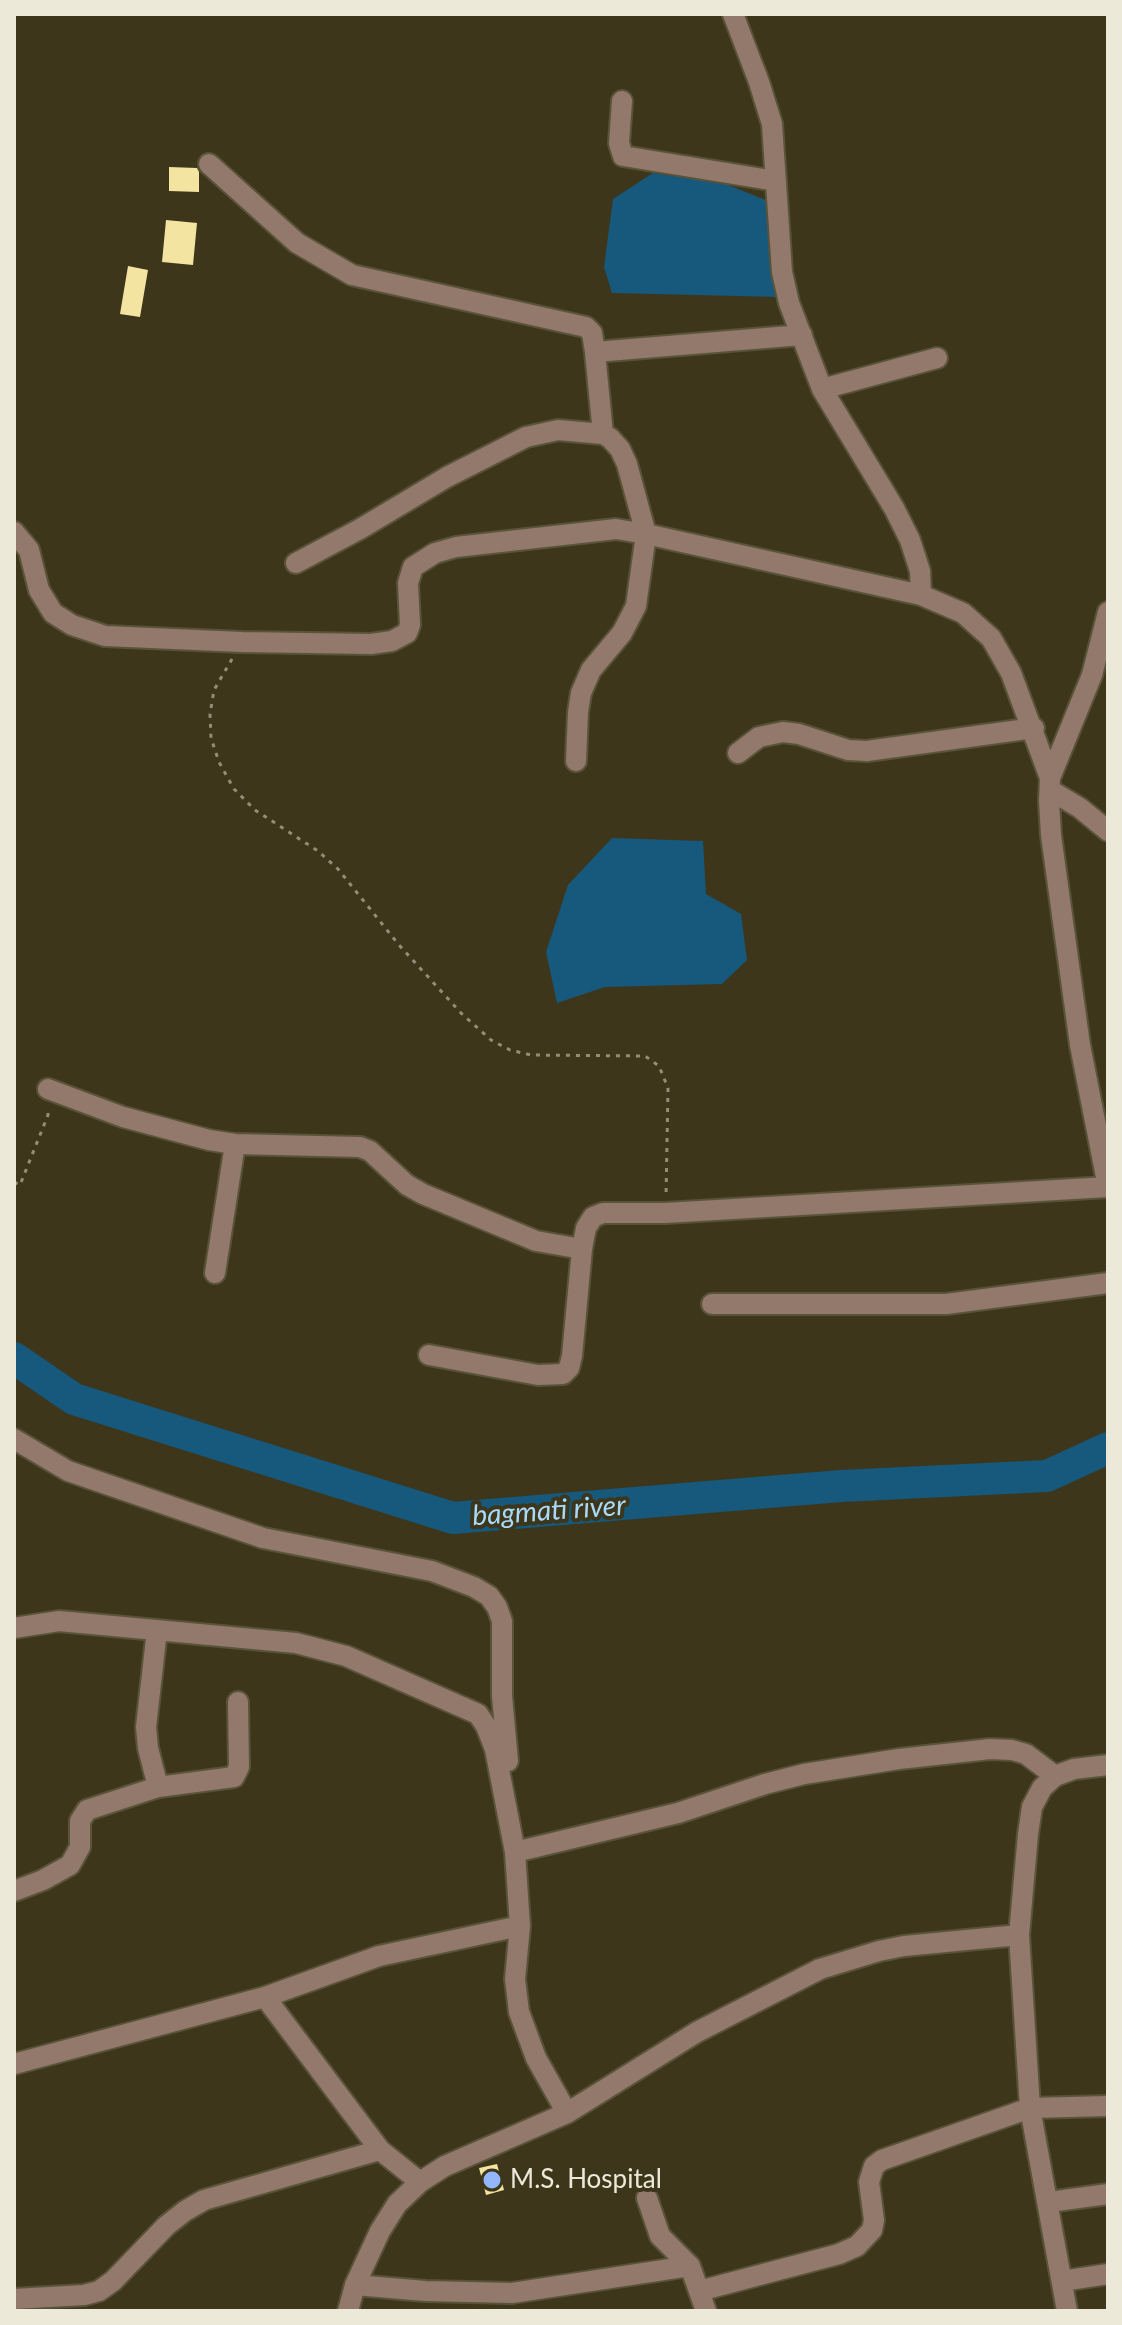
<!DOCTYPE html>
<style>
body{margin:0}
#map{position:relative;width:1122px;height:2325px;overflow:hidden;background:#3d361b;font-family:Lato,sans-serif}
canvas{display:block}
.frame{position:absolute;inset:0;border:16px solid #ede9d9;pointer-events:none}
</style>
<div id="map">
<canvas width="1122" height="2325"></canvas>
<div class="frame"></div>
</div>
<script>
const ctx = document.querySelector('canvas').getContext('2d');
ctx.lineJoin = 'round';
function paint(path, color) { ctx.fillStyle = color; ctx.fill(path, 'evenodd'); }
const toPath = rows => new Path2D(rows.map(r => 'M' + r).join(''));
function trace(path, color, width, dash) { ctx.strokeStyle = color; ctx.lineWidth = width; ctx.lineCap = dash ? 'butt' : 'round'; ctx.setLineDash(dash || []); ctx.stroke(path); }
function drawText(font, color, halo, rows, align = 'center') {
  ctx.font = font + ' Lato,sans-serif'; ctx.lineWidth = 8; ctx.setLineDash([]); ctx.textBaseline = 'middle'; ctx.strokeStyle = halo; ctx.fillStyle = color; for (const [text, x, y, turn = 0] of rows) {
    ctx.save(); ctx.translate(x, y); ctx.rotate((+turn || 0) * Math.PI / 180); ctx.textAlign = isNaN(turn) ? turn : align; if (halo) ctx.strokeText(text, 0, 0); ctx.fillText(text, 0, 0); ctx.restore();
  }
}
paint(toPath([
 [653,173,723,183,768,201,780,297,612,293,604,267,613,199],
 [612,838,703,841,706,894,741,914,747,960,722,984,605,987,557,1003,546,952,568,885]
]), '#16597c');
trace(toPath([
 [14,1358,74,1399,453,1518,841,1486,1047,1476,1108,1448]
]), '#16597c', 32);
paint(toPath([
 [169,167,197,168,199,172,199,192,169,191],
 [166,220,197,223,193,265,162,262],
 [128,266,148,270,140,317,120,314],
 [497,2164,504,2190,486,2195,479,2168]
]), '#f4e4a2');
const minor = toPath([
 [733,14,759,82,772,124,782,272,789,303,822,389,894,508,910,540,920,571,921,595],
 [622,101,619,143,623,156,776,181],
 [209,164,297,243,352,275,586,327,592,333,595,352,603,434],
 [595,352,802,335],
 [822,389,937,358],
 [14,532,29,550,39,590,53,613,72,625,105,636,242,642,371,644,392,641,407,633,410,625,408,583,413,567,435,553,456,547,616,529,646,534,921,595,963,613,991,638,1011,673,1050,778],
 [296,563,360,529,447,477,526,437,558,430,603,434,610,438,620,449,627,464,646,534,636,606,622,633,591,670,581,693,578,712,576,761],
 [1108,612,1092,675,1050,778,1049,801,1051,835,1080,1045,1108,1187],
 [738,753,759,737,783,732,799,734,848,750,867,751,1034,728],
 [1050,790,1080,808,1108,831],
 [48,1089,123,1117,209,1140,235,1144,360,1147,370,1151,407,1185,423,1194,536,1241,582,1249],
 [215,1273,235,1144],
 [712,1304,946,1304,1108,1283],
 [429,1355,538,1375,563,1374,569,1368,572,1356,582,1249,586,1228,593,1217,603,1213,665,1213,1108,1187],
 [14,1439,68,1471,263,1538,432,1571,474,1587,489,1596,497,1607,502,1621,502,1696,508,1761],
 [14,1628,59,1621,296,1643,346,1656,478,1714,486,1726,495,1749,515,1852,520,1926,515,1979,519,2012,536,2058,567,2113],
 [157,1630,146,1727,148,1748,158,1787],
 [515,1852,678,1813,765,1784,804,1774,899,1759,990,1749,1012,1750,1026,1754,1055,1776],
 [14,1891,43,1880,70,1865,80,1847,80,1821,87,1810,158,1787,234,1777,239,1767,238,1702],
 [265,1997,379,1956,520,1926],
 [14,2064,265,1997,380,2150,420,2182],
 [647,2198,660,2236,690,2266,706,2311],
 [1049,2202,1108,2194],
 [1062,2281,1108,2274],
 [355,2285,425,2291,512,2293,690,2266],
 [699,2291,839,2254,857,2246,872,2230,874,2220,869,2182,874,2166,882,2160,1030,2108,1108,2106],
 [14,2299,84,2295,99,2291,113,2281,166,2226,185,2211,204,2200,380,2150],
 [348,2311,355,2285,380,2231,397,2204,420,2182,445,2166,567,2113,697,2032,820,1969,879,1951,904,1946,1019,1935],
 [1067,2311,1030,2108,1019,1935,1028,1834,1032,1807,1042,1788,1055,1776,1074,1769,1108,1765]
]);
trace(minor, '#595339', 24);
trace(toPath([
 [232,659,214,690,210,714,211,738,219,762,234,789,255,810,318,851,338,869,399,945,461,1013,491,1040,510,1050,531,1055,645,1056,659,1066,668,1088,666,1196],
 [14,1182,20,1185,48,1115,48,1109]
]), '#948e79', 3, [4, 6]);
trace(minor, '#93786c', 20);
for (const [x, y, r, color] of [
 [492,2180,10,"#92b7fd"]
]) { const dot = new Path2D(); dot.arc(x, y, r, 0, 2 * Math.PI); ctx.fillStyle = color; ctx.fill(dot); trace(dot, '#3d361b', 3); }
drawText('26px', '#ede9d9', '#3d361b', [
 ["M.S. Hospital",510,2180]
], 'left');
drawText('italic 28px', '#a8dbfb', '#3d361b', [
 ["bagmati river",549,1511,-4]
]);
</script>
